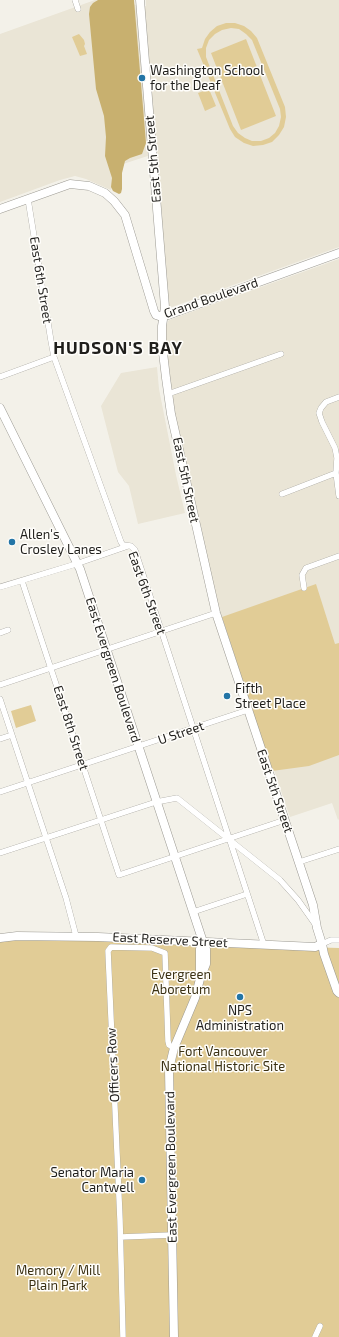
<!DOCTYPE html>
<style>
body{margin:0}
canvas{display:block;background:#f3f1e9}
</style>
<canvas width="339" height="1337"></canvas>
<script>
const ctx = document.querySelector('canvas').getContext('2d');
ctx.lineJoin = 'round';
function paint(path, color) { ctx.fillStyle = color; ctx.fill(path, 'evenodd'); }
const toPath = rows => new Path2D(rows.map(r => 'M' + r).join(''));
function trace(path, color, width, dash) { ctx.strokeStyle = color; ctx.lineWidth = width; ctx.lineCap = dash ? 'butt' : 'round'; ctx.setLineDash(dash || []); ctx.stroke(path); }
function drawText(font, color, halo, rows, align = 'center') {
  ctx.font = font + ' "Exo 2",sans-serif'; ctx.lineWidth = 3; ctx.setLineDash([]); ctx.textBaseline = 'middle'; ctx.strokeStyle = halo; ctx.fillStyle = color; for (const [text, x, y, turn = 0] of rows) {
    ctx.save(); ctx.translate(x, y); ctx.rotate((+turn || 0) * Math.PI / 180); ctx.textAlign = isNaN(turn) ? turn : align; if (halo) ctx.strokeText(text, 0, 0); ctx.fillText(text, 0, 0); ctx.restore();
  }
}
paint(toPath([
 [95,0,146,6,146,0,339,0,339,247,172,307,168,305,168,303,157,153,120,165,111,190,86,179,75,176,60,180,0,202,0,34],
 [339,259,339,819,338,820,332,803,290,817,215,597,175,415,167,363,166,338,166,325,169,320],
 [157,367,159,389,176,475,185,513,138,524,129,486,118,472,101,406,121,373]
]), '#eae5d6');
paint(toPath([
 [226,23,235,23,244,26,251,31,257,38,285,107,286,117,284,127,279,135,272,142,263,145,253,146,244,143,235,137,230,129,197,49,202,48,205,39,210,32,217,26],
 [231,28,239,29,246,34,252,40,280,109,281,117,279,126,275,133,269,138,261,141,252,141,245,138,238,133,233,126,206,57,206,48,209,40,215,34,222,30],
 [79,34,84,40,85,44,84,46,87,54,80,56,72,37],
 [246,39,276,116,241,130,211,53],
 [209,89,216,106,205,111,198,93],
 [316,584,335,644,339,643,339,755,309,766,272,771,222,617],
 [31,705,36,721,16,728,11,711],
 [2,938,339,948,339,1337,0,1337,0,939]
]), '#e1cc96');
paint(toPath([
 [98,0,134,0,146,143,142,154,130,158,125,161,122,173,122,189,121,193,119,194,113,191,111,187,112,178,105,156,106,137,104,116,96,89,89,14,90,7,93,3]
]), '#c8b06f');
const street = toPath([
 [75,0,78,9],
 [28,199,51,341,54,357,121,542,123,545,131,546,135,550,264,945],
 [0,377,54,357],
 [168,394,281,354],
 [339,397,326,402,321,408,319,413,322,422,335,448,337,458,336,473,339,496],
 [282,494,336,473],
 [22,581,119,875,285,820],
 [0,587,76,564,128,546],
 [304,588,302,575,306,568,339,556],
 [0,633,8,630],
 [0,685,216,613],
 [0,699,66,898,76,936],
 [0,739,12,735],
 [0,792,248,710],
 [0,853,156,802,177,798,280,880,298,900,315,924],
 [299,862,339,849],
 [193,912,247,894],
 [322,944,331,940,339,940],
 [121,1237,172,1235],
 [123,1337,120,1220,108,951,111,947,152,948,165,953,168,1041,169,1045,174,1048],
 [315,1337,320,1326]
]);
const secondary = toPath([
 [140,0,165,307,162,326,162,344,166,378,171,414,216,613,313,905,317,928,322,944,324,954,337,991,339,993],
 [0,209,70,184,89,186,105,193,114,201,125,215,154,311,156,315,159,316,168,315,339,253],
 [0,408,80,569,203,942,206,949,206,964,200,979,195,998,174,1048,169,1069,174,1337],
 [0,938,17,936,98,937,315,947,322,944],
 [200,975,200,949,203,942]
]);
trace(street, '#9c9a93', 6);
trace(secondary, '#9c9a93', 9);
trace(street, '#fff', 5.5);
trace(secondary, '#fff', 8);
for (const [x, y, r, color] of [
 [142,78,4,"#2375a6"],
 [12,542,4,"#2375a6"],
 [227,696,4,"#2375a6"],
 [240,997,4,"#2375a6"],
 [142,1180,4,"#2375a6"]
]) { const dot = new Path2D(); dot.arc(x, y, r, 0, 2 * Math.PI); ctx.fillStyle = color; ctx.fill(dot); trace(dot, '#fffefb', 1.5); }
drawText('13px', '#201f1c', '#fffefb', [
 ["Washington School",150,71],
 ["for the Deaf",150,86],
 ["Allen's",20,535],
 ["Crosley Lanes",20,550],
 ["Fifth",235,689],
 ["Street Place",235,704],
 ["NPS",240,1011,"center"],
 ["Administration",240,1026,"center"],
 ["Senator Maria",134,1173,"right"],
 ["Cantwell",134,1188,"right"]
], 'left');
drawText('13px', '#201f1c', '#fffefb', [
 ["East 5th Street",153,159,-95],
 ["East 6th Street",41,280,81],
 ["Grand Boulevard",211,298,-19],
 ["East 5th Street",186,480,78],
 ["East 6th Street",147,593,70],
 ["East Evergreen Boulevard",113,670,72],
 ["East 8th Street",71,728,72],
 ["U Street",181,733,-19],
 ["East 5th Street",275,791,71],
 ["East Reserve Street",170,940,3],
 ["Officers Row",113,1065,-93],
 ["East Evergreen Boulevard",171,1167,-91]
]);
drawText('13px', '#3a3012', '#fffefb', [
 ["Evergreen",181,975],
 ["Aboretum",181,990],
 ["Fort Vancouver",223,1052],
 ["National Historic Site",223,1067],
 ["Memory / Mill",58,1271],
 ["Plain Park",58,1286]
]);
ctx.letterSpacing = '1px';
drawText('bold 17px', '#201f1c', '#fffefb', [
 ["HUDSON'S BAY",118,348]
]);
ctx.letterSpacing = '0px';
</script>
